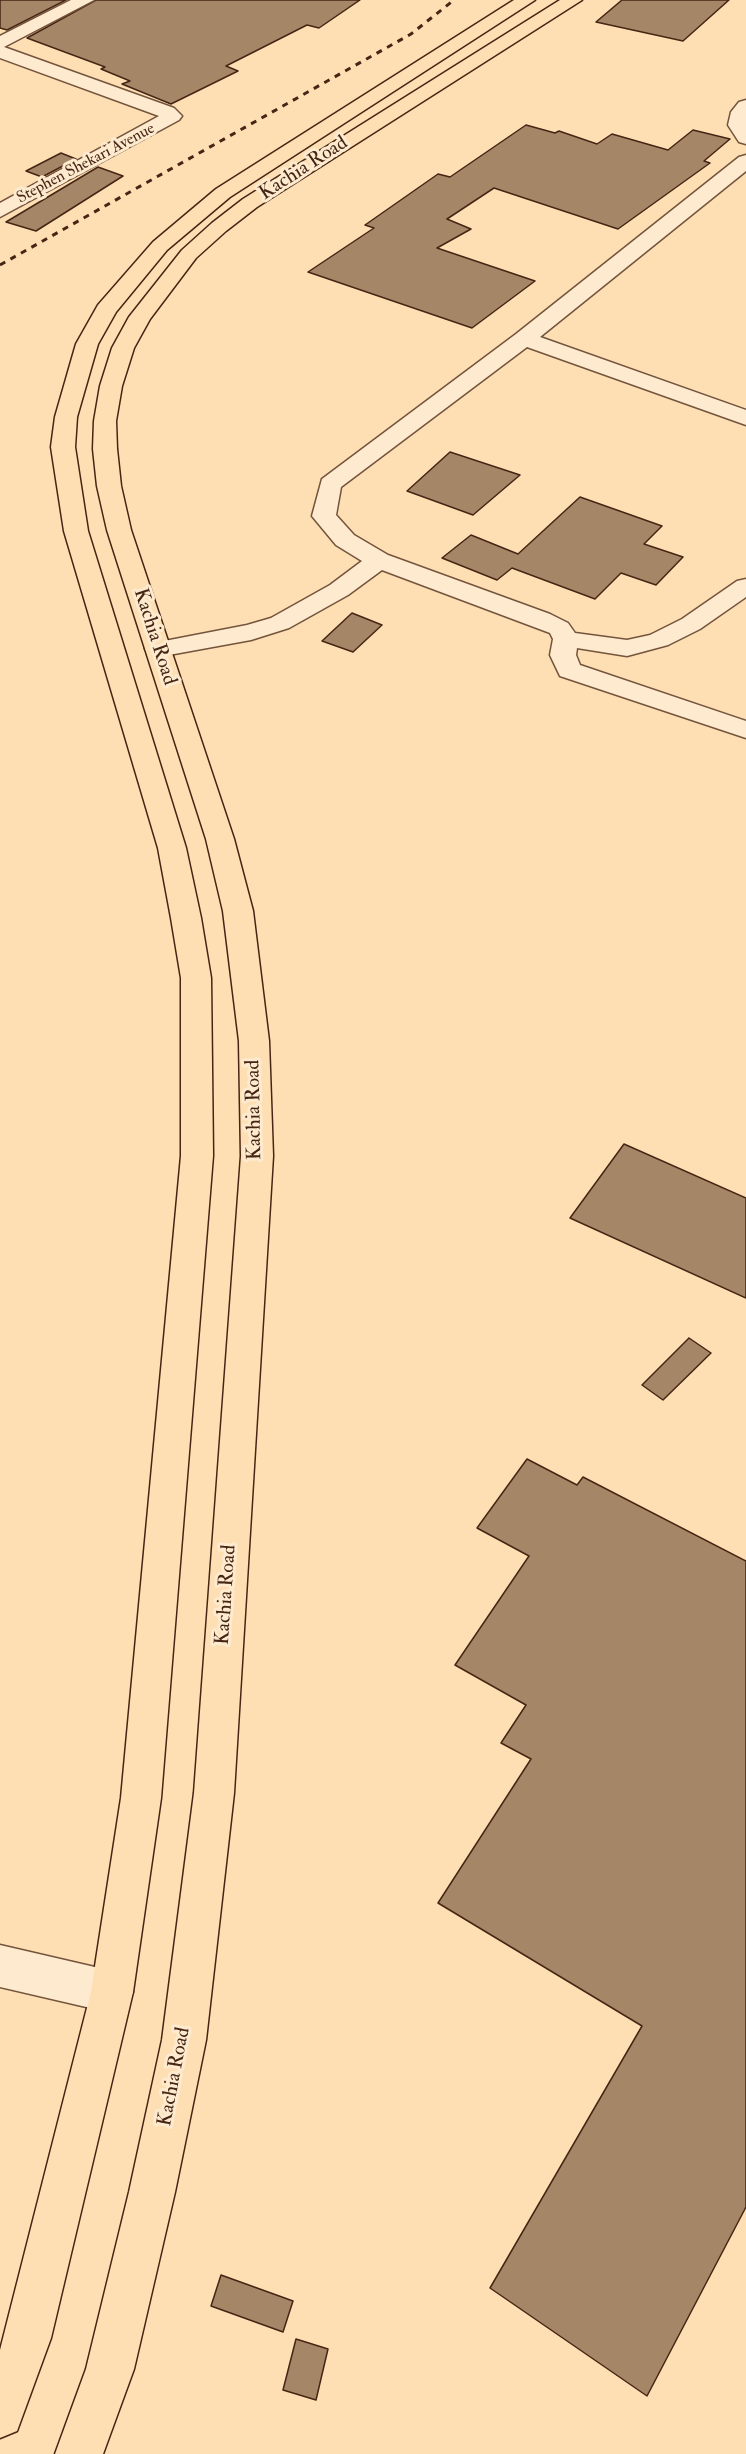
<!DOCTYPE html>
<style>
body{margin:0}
canvas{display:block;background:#fedfb4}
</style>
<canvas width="746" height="2454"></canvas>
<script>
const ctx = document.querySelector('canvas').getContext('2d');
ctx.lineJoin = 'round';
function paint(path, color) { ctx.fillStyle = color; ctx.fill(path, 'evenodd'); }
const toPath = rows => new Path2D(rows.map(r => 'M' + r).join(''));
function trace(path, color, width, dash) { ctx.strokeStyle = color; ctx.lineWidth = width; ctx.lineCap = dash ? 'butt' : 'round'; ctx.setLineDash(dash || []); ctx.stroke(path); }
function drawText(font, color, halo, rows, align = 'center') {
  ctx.font = font + ' "IM FELL Double Pica",serif'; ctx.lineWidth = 6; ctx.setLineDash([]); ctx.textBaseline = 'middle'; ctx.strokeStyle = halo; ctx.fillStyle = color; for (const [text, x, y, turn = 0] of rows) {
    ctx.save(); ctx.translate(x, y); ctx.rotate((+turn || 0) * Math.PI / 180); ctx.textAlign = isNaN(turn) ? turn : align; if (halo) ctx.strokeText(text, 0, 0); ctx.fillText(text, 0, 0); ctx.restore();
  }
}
const building = toPath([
 [0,0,66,0,7,30,0,28,0,0],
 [96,0,360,0,319,28,307,25,226,66,238,71,171,104,122,84,130,81,101,69,105,67,27,38,96,0],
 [622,0,729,0,683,41,596,22,622,0],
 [526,125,555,133,559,131,597,144,612,134,668,150,693,130,730,139,704,161,710,163,618,229,494,188,447,219,471,229,437,248,535,281,472,328,308,272,374,228,365,225,438,174,450,177,526,125],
 [61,153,76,159,42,177,26,171,61,153],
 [98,167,123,176,36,231,6,222,98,167],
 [450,452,520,475,473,515,407,491,450,452],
 [580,497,662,526,644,544,683,557,656,585,621,573,595,599,512,568,497,580,442,558,471,535,518,554,580,497],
 [352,613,382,625,353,652,322,641,352,613],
 [624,1144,746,1198,746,1298,570,1218,624,1144],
 [689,1338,711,1353,663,1400,642,1385,689,1338],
 [527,1459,577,1485,583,1477,746,1561,746,2207,647,2396,490,2288,642,2026,438,1903,531,1759,501,1743,526,1705,455,1665,529,1556,477,1528,527,1459],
 [221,2275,293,2301,283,2332,211,2306,221,2275],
 [296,2339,328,2349,316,2400,283,2390,296,2339]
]);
paint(building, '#a58667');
trace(building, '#452614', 1.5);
const minor = toPath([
 [71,0,94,0,4,47,174,108,182,116,179,120,0,217,0,203,159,116,0,58,0,36,71,0],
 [746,100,746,144,739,142,728,125,731,112,739,102,746,100],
 [746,155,746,171,540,337,746,410,746,425,527,347,341,487,336,515,354,535,388,555,550,614,568,623,575,633,627,640,650,635,682,619,737,581,746,579,746,597,700,629,668,645,627,656,577,648,576,655,580,665,746,721,746,738,560,676,550,655,553,639,550,633,382,570,348,595,289,628,251,640,158,657,149,654,145,649,149,644,247,625,271,618,330,585,362,561,336,545,312,516,322,479,516,334,739,157,746,155],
 [0,1945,112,1971,127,1977,133,1992,127,2007,112,2013,0,1987,0,1945]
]);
const primary = toPath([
 [514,0,535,0,230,197,167,250,116,312,98,344,77,417,75,447,88,531,186,848,201,918,211,978,213,1156,161,1798,133,1992,51,2338,17,2431,0,2438,0,2350,91,1992,121,1798,181,1156,181,978,171,918,158,848,64,531,51,447,55,417,76,344,98,305,153,242,216,189,514,0],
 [560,0,582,0,257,207,226,231,196,258,150,319,134,348,122,386,116,421,117,449,121,486,131,530,234,839,253,911,269,1041,273,1156,234,1793,206,2040,175,2192,134,2369,103,2454,55,2454,86,2369,129,2192,162,2040,194,1793,241,1156,239,1041,223,911,206,839,107,530,97,486,93,449,94,421,100,386,112,348,129,317,182,250,212,223,243,199,560,0]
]);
trace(minor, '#73543c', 3);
trace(primary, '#452614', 3);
paint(minor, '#feeace');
paint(primary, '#fedfb4');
trace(toPath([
 [0,265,411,34,454,0]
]), '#452614', 3, [6, 6]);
drawText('16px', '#452614', '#feeace', [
 ["Stephen Shekari Avenue",86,164,-28]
]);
drawText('20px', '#452614', '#feeace', [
 ["Kachia Road",304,169,-33],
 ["Kachia Road",154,637,72],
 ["Kachia Road",255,1110,-91],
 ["Kachia Road",227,1595,-86],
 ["Kachia Road",175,2077,-79]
]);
</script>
